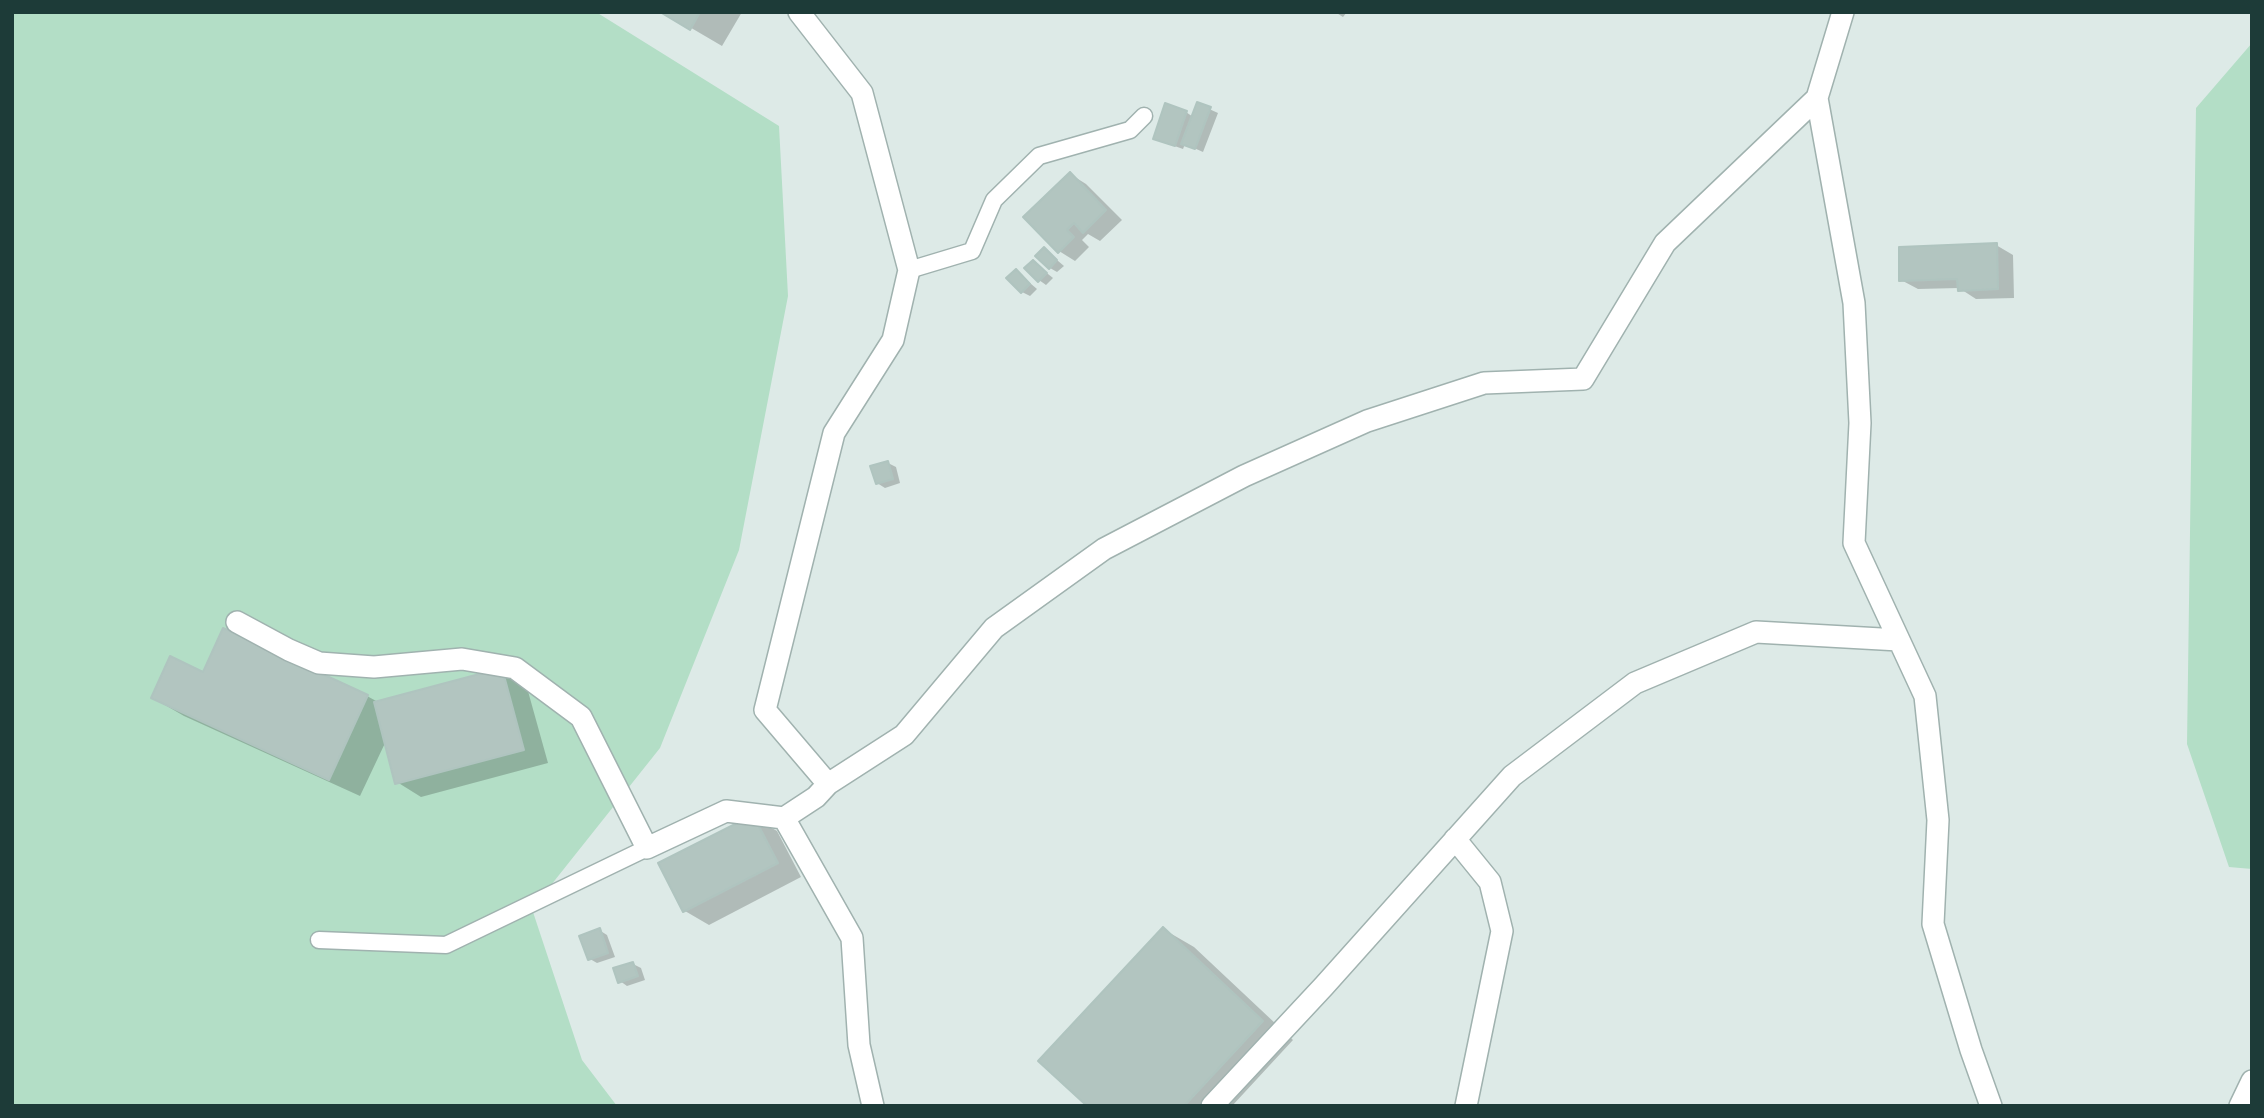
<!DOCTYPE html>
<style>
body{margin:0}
#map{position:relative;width:2264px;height:1118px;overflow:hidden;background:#ddeae7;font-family:Lato,sans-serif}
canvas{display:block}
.frame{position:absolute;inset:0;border:14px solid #1d3b38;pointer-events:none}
</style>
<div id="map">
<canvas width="2264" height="1118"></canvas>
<div class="frame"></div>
</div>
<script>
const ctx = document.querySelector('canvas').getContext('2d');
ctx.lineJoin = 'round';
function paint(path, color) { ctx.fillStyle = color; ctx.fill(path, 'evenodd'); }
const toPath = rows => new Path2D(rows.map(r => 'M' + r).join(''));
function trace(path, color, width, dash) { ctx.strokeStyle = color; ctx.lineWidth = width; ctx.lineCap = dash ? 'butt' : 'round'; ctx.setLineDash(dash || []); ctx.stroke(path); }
paint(toPath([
 [12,12,596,12,779,126,788,296,739,550,660,748,532,909,582,1060,617,1106,12,1106],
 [2252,43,2252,869,2229,867,2187,744,2196,108]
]), '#b3dec6');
paint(toPath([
 [664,12,742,12,722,46],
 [1335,12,1347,12,1343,17],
 [1198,104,1218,113,1203,152,1185,144,1183,149,1155,139,1186,112,1193,117],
 [1070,174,1086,184,1122,220,1100,241,1088,234,1082,240,1089,247,1075,261,1059,251],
 [1996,245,2013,255,2014,298,1976,299,1959,288,1918,289,1901,280],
 [1044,249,1064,266,1057,272,1050,268],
 [1033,262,1053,278,1046,285,1039,280],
 [1016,271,1037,289,1030,296,1022,292],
 [888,463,896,467,900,483,885,488,877,483],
 [502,670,526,684,548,763,421,797,397,782,386,741,360,796,184,716,153,698,204,674,367,696,378,702],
 [753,817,777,831,801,877,709,925,685,911],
 [1163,929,1194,947,1293,1040,1232,1106,1089,1106],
 [599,930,607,935,615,957,597,963,590,959],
 [633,964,641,968,645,980,627,986,620,981]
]), '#0003');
const building = toPath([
 [660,12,700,12,690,30,660,12],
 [1197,102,1211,107,1195,149,1181,144,1197,102],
 [1165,103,1187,111,1175,146,1153,139,1165,103],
 [1070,172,1106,210,1083,233,1074,223,1067,230,1074,237,1058,253,1023,217,1070,172],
 [1997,243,1998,289,1958,291,1957,279,1899,281,1899,247,1997,243],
 [1044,247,1057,260,1049,269,1035,256,1044,247],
 [1033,260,1047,273,1038,282,1024,268,1033,260],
 [1016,269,1030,284,1021,293,1006,278,1016,269],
 [888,461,893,479,876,484,870,466,888,461],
 [223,628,368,695,329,780,151,698,170,656,203,672,223,628],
 [502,668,524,750,395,784,374,702,502,668],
 [753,815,778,863,683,912,658,863,753,815],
 [1163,927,1263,1021,1184,1106,1087,1106,1038,1061,1163,927],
 [600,928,608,953,588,960,579,936,600,928],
 [633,962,638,976,618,983,613,968,633,962]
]);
paint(building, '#b2c5c0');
trace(building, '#afc4bf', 2);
const service = toPath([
 [909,270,972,251,994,200,1039,156,1130,130,1144,116],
 [319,940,446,945,647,848]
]);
const minor = toPath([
 [799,12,862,93,909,270,893,340,834,433,765,710,828,784],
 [1843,12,1817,98,1854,303,1860,423,1854,543,1925,696,1938,820,1933,924,1971,1050,1991,1106],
 [237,622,289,650,319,663,374,667,462,659,515,668,581,717,647,848,726,811,784,818,816,797,828,784,904,735,994,628,1104,549,1244,476,1367,421,1484,383,1583,379,1665,243,1817,98],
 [784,818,852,938,859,1045,873,1106],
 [1455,839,1490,882,1502,931,1466,1106],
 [1212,1106,1324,986,1512,776,1635,683,1756,632,1899,640],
 [2240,1106,2252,1081]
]);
trace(service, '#a0b2af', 19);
trace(minor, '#a0b2af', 24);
trace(service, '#fff', 16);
trace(minor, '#fff', 21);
</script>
